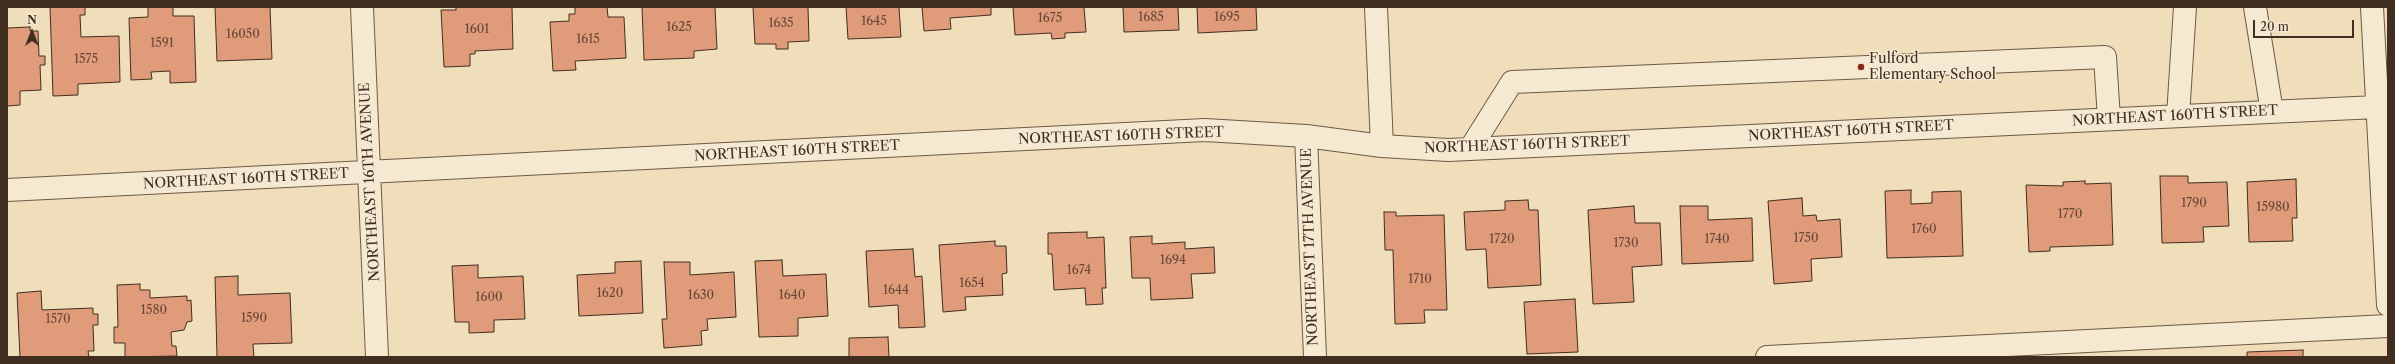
<!DOCTYPE html>
<style>
body{margin:0}
#map{position:relative;width:2395px;height:364px;overflow:hidden;background:#f0ddba;font-family:"Libre Caslon Text",serif}
canvas{display:block}
.frame{position:absolute;inset:0;border:8px solid #402e21;pointer-events:none}
.north{position:absolute;left:12px;top:12px;width:40px;height:40px;-webkit-text-stroke:3px #f5e9d2;paint-order:stroke;rotate:0deg;font-size:11px;font-weight:700;line-height:16px;text-align:center;color:#402e21}
.north::after{content:'';display:block;margin:auto;width:14px;height:18px;background:#402e21;clip-path:polygon(50% 0,100% 100%,50% 72%,0 100%)}
.scale{position:absolute;left:2253px;top:20px;width:101px;height:18px;box-sizing:border-box;border:2px solid #402e21;border-top:0;padding-left:5px;font-size:12px;line-height:14px;white-space:nowrap;color:#402e21;-webkit-text-stroke:3px #f5e9d2;paint-order:stroke}
</style>
<div id="map">
<canvas width="2395" height="364"></canvas>
<div class="frame"></div>
<div class="north">N</div>
<div class="scale">20 m</div>
</div>
<script>
const ctx = document.querySelector('canvas').getContext('2d');
ctx.lineJoin = 'round';
function paint(path, color) { ctx.fillStyle = color; ctx.fill(path, 'evenodd'); }
const toPath = rows => new Path2D(rows.map(r => 'M' + r).join(''));
function trace(path, color, width, dash) { ctx.strokeStyle = color; ctx.lineWidth = width; ctx.lineCap = dash ? 'butt' : 'round'; ctx.setLineDash(dash || []); ctx.stroke(path); }
function drawText(font, color, halo, rows, align = 'center') {
  ctx.font = font + ' "Libre Caslon Text",serif'; ctx.lineWidth = 3; ctx.setLineDash([]); ctx.textBaseline = 'middle'; ctx.strokeStyle = halo; ctx.fillStyle = color; for (const [text, x, y, turn = 0] of rows) {
    ctx.save(); ctx.translate(x, y); ctx.rotate((+turn || 0) * Math.PI / 180); ctx.textAlign = isNaN(turn) ? turn : align; if (halo) ctx.strokeText(text, 0, 0); ctx.fillText(text, 0, 0); ctx.restore();
  }
}
const building = toPath([
 [50,7,85,7,85,15,80,15,81,37,119,36,120,82,78,84,78,95,53,96,50,7],
 [148,7,173,7,173,16,194,16,196,82,170,83,170,71,151,72,152,79,131,80,129,18,148,17,148,7],
 [215,7,270,7,272,59,217,61,215,7],
 [456,7,512,7,513,49,475,51,475,54,470,54,470,66,444,67,441,10,456,10,456,7],
 [575,7,607,7,608,17,624,17,626,58,575,61,576,70,553,71,550,22,569,21,569,14,575,14,575,7],
 [642,7,715,7,717,49,694,51,694,58,644,60,642,7],
 [753,7,808,7,809,41,788,42,788,49,776,49,776,44,755,44,753,7],
 [846,7,899,7,901,37,848,39,846,7],
 [922,7,991,7,991,15,950,18,951,29,924,31,922,7],
 [1013,7,1084,7,1086,32,1065,33,1065,38,1052,39,1051,33,1015,35,1013,7],
 [1123,7,1178,7,1179,30,1124,32,1123,7],
 [1197,7,1256,7,1257,30,1198,33,1197,7],
 [30,27,30,31,38,31,39,56,45,56,45,65,40,65,41,90,20,91,20,105,7,106,7,28,30,27],
 [2160,176,2188,176,2188,183,2227,182,2229,226,2203,227,2204,242,2162,243,2160,176],
 [2296,179,2297,218,2292,218,2293,241,2249,242,2247,182,2296,179],
 [2085,181,2085,184,2111,183,2113,245,2050,247,2050,251,2029,252,2026,185,2063,186,2063,182,2085,181],
 [1911,190,1911,204,1932,203,1932,192,1961,191,1963,256,1887,258,1885,191,1911,190],
 [1802,198,1803,216,1816,215,1817,221,1840,219,1842,257,1811,259,1812,281,1774,284,1768,201,1802,198],
 [1528,200,1529,210,1538,210,1541,285,1488,288,1486,249,1466,250,1464,212,1505,210,1505,201,1528,200],
 [1634,206,1635,223,1660,223,1662,265,1632,267,1634,302,1593,304,1588,210,1634,206],
 [1680,206,1708,206,1708,220,1752,218,1753,261,1682,264,1680,206],
 [1384,212,1396,212,1396,216,1444,215,1447,310,1424,310,1425,323,1395,324,1393,250,1385,250,1384,212],
 [1087,232,1087,238,1104,237,1106,288,1102,288,1103,304,1086,305,1085,288,1054,290,1052,254,1048,254,1048,233,1087,232],
 [1152,236,1152,244,1185,242,1185,249,1214,247,1215,273,1191,274,1193,298,1151,300,1150,278,1132,278,1130,237,1152,236],
 [995,241,995,246,1006,246,1007,273,1002,274,1003,295,965,297,966,310,943,312,939,245,995,241],
 [913,249,915,277,922,276,925,327,899,328,898,305,869,307,866,251,913,249],
 [782,260,783,276,826,274,828,316,798,318,798,336,759,337,755,261,782,260],
 [641,261,643,313,579,316,577,275,615,273,615,262,641,261],
 [664,262,690,262,690,275,734,272,736,317,707,319,708,330,701,331,702,345,664,348,662,319,667,319,664,262],
 [478,265,478,278,523,276,525,319,494,320,494,332,469,333,469,322,455,322,452,266,478,265],
 [238,276,238,295,290,293,292,343,253,344,254,357,217,357,215,277,238,276],
 [140,284,140,290,150,290,150,298,187,296,187,301,191,300,192,321,187,322,184,330,171,332,172,346,176,346,177,356,125,357,125,343,114,343,114,327,118,327,117,285,140,284],
 [41,291,42,310,93,308,93,314,98,314,98,325,93,325,94,351,88,351,89,357,20,357,17,293,41,291],
 [1575,299,1578,352,1527,354,1524,302,1575,299],
 [888,337,889,357,849,357,849,338,888,337],
 [2303,350,2303,357,2247,357,2247,352,2303,350]
]);
paint(building, '#e09b7a');
trace(building, '#402e21', 1);
const minor = toPath([
 [362,7,377,357],
 [1376,7,1382,146],
 [2255,7,2272,112],
 [2372,7,2388,305],
 [2178,116,2185,7],
 [1306,136,1315,357],
 [1470,149,1512,82,2105,57,2109,119],
 [7,190,1205,130,1306,136,1382,146,1448,150,2377,107],
 [1767,357,2388,326]
]);
trace(minor, '#6c5a47', 24);
trace(minor, '#f5e9d2', 22);
for (const [x, y, r, color] of [
 [1861,67,4,"#8f2418"]
]) { const dot = new Path2D(); dot.arc(x, y, r, 0, 2 * Math.PI); ctx.fillStyle = color; ctx.fill(dot); trace(dot, '#f5e9d2', 1.5); }
drawText('12px', '#684937', null, [
 ["1685",1151,18],
 ["1695",1227,18],
 ["1675",1050,19],
 ["1645",874,22],
 ["1635",781,24],
 ["1625",679,28],
 ["1601",477,30],
 ["16050",243,35],
 ["1615",588,40],
 ["1591",162,44],
 ["1575",86,60],
 ["1790",2194,204],
 ["15980",2273,208],
 ["1770",2070,215],
 ["1760",1924,230],
 ["1750",1806,239],
 ["1720",1502,240],
 ["1740",1717,240],
 ["1730",1626,244],
 ["1694",1173,261],
 ["1674",1079,271],
 ["1710",1420,280],
 ["1654",972,284],
 ["1644",896,291],
 ["1620",610,294],
 ["1630",701,296],
 ["1640",792,296],
 ["1600",489,298],
 ["1580",154,311],
 ["1590",254,319],
 ["1570",58,320]
]);
drawText('14px', '#402e21', '#f5e9d2', [
 ["Fulford",1869,59],
 ["Elementary School",1869,75]
], 'left');
drawText('14px', '#402e21', '#f5e9d2', [
 ["NORTHEAST 160TH STREET",2175,116,-3],
 ["NORTHEAST 160TH STREET",1851,131,-3],
 ["NORTHEAST 160TH STREET",1121,136,-2],
 ["NORTHEAST 160TH STREET",1527,145,-2],
 ["NORTHEAST 160TH STREET",797,151,-3],
 ["NORTHEAST 160TH STREET",246,179,-3],
 ["NORTHEAST 16TH AVENUE",370,182,-93],
 ["NORTHEAST 17TH AVENUE",1310,247,-92]
]);
</script>
